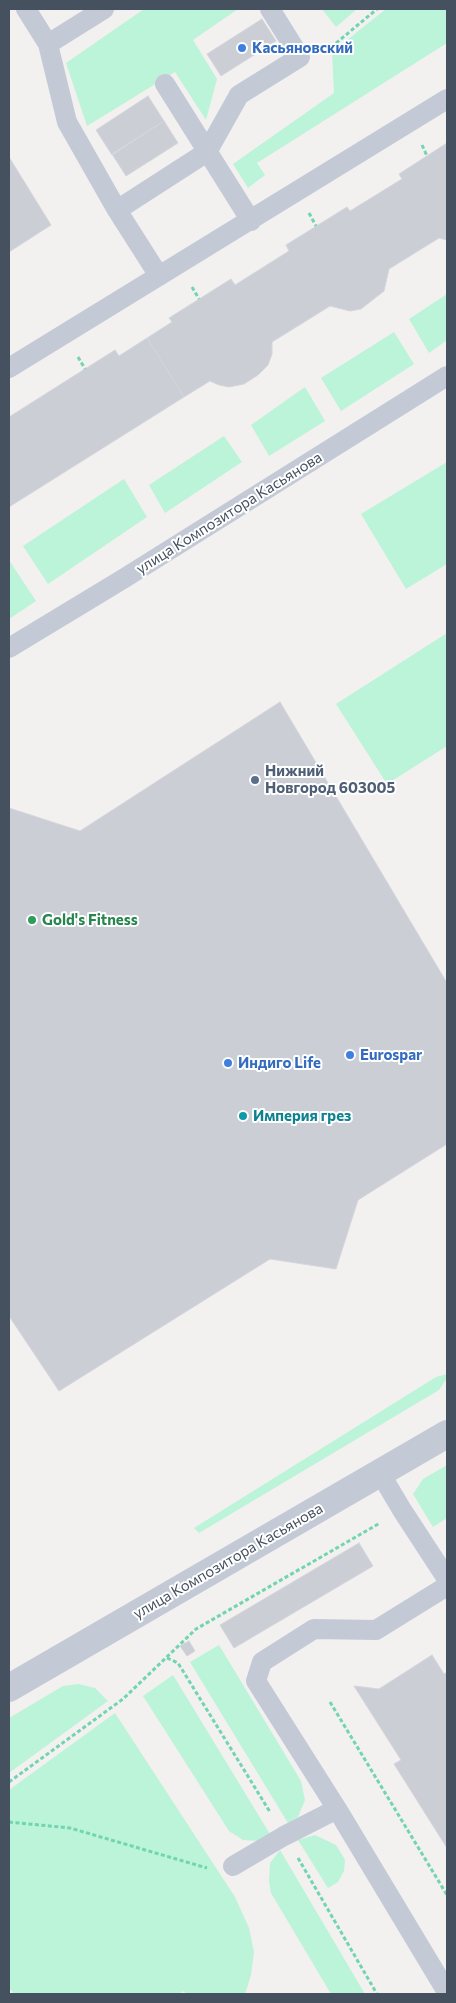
<!DOCTYPE html>
<meta charset="utf-8">
<style>
body{margin:0}
#map{position:relative;width:456px;height:2003px;overflow:hidden;background:#f3f0f0;font-family:Commissioner,sans-serif}
canvas{display:block}
.frame{position:absolute;inset:0;border:10px solid #465160;pointer-events:none}
</style>
<div id="map">
<canvas width="456" height="2003"></canvas>
<div class="frame"></div>
</div>
<script>
const ctx = document.querySelector('canvas').getContext('2d');
ctx.lineJoin = 'round';
function paint(path, color) { ctx.fillStyle = color; ctx.fill(path, 'evenodd'); }
const toPath = rows => new Path2D(rows.map(r => 'M' + r).join(''));
function trace(path, color, width, dash) { ctx.strokeStyle = color; ctx.lineWidth = width; ctx.lineCap = dash ? 'butt' : 'round'; ctx.setLineDash(dash || []); ctx.stroke(path); }
function drawText(font, color, halo, rows, align = 'center') {
  ctx.font = font + ' Commissioner,sans-serif'; ctx.lineWidth = 4; ctx.setLineDash([]); ctx.textBaseline = 'middle'; ctx.strokeStyle = halo; ctx.fillStyle = color; for (const [text, x, y, turn = 0] of rows) {
    ctx.save(); ctx.translate(x, y); ctx.rotate((+turn || 0) * Math.PI / 180); ctx.textAlign = isNaN(turn) ? turn : align; if (halo) ctx.strokeText(text, 0, 0); ctx.fillText(text, 0, 0); ctx.restore();
  }
}
paint(toPath([
 [144,9,238,9,193,40,217,79,206,120,175,72,87,126,66,63],
 [322,9,357,9,336,27],
 [386,9,447,9,447,43,257,163,265,175,248,188,233,164,334,93,332,52],
 [447,294,447,340,429,353,409,319],
 [394,332,414,364,341,411,321,378],
 [305,387,325,421,269,456,251,425],
 [224,436,242,462,165,513,149,485],
 [447,462,447,564,406,589,361,514],
 [124,479,147,517,48,584,23,546],
 [9,560,36,601,9,619],
 [447,633,447,746,387,784,336,704],
 [447,1374,447,1378,439,1390,199,1533,194,1528,436,1377],
 [447,1465,447,1518,433,1527,413,1494,423,1479],
 [219,1645,301,1781,305,1800,298,1817,288,1823,190,1662],
 [173,1675,270,1834,260,1841,243,1840,229,1831,143,1696],
 [79,1684,95,1688,108,1701,9,1773,9,1718,63,1686],
 [115,1713,235,1897,249,1928,254,1952,251,1975,245,1994,186,1994,184,1991,178,1994,14,1994,9,1988,9,1790],
 [315,1835,336,1845,345,1860,344,1871,338,1882,328,1888,298,1840],
 [280,1850,365,1994,331,1994,271,1893,269,1881,270,1863]
]), '#bbf4d8');
const building = toPath([
 [262,19,276,41,221,76,207,54,262,19],
 [148,96,164,121,112,155,96,130,148,96],
 [164,121,178,143,126,176,112,154,164,121],
 [447,143,447,240,439,238,389,269,384,291,361,309,350,311,330,306,272,342,272,354,268,365,258,375,244,384,229,387,219,385,210,381,184,397,147,338,172,322,169,318,231,279,235,285,289,251,286,245,347,207,350,211,402,179,399,174,447,143],
 [9,157,51,225,9,252,9,157],
 [147,338,184,397,9,507,9,417,115,350,119,356,147,338],
 [280,702,447,983,447,1144,358,1200,336,1269,270,1259,59,1391,9,1316,9,808,80,831,280,702],
 [359,1543,373,1566,234,1648,220,1625,359,1543],
 [189,1641,195,1651,187,1656,180,1646,189,1641],
 [432,1655,444,1674,447,1672,447,1848,394,1764,401,1760,354,1686,379,1689,432,1655]
]);
paint(building, '#ccced6');
trace(building, '#d4d5dc', 1);
trace(toPath([
 [324,48,335,44,377,9],
 [422,145,427,156],
 [309,213,316,226],
 [192,287,199,299],
 [78,357,85,369],
 [167,1658,178,1663,270,1812],
 [330,1702,447,1895],
 [9,1782,123,1699,196,1629,380,1523],
 [9,1822,70,1828,207,1868],
 [298,1858,377,1994]
]), '#70d5b0', 3, [4, 2.5]);
trace(toPath([
 [26,9,48,44,67,122,117,210,159,276],
 [48,44,104,9],
 [165,84,251,221],
 [117,210,207,152,239,95,300,57,270,9],
 [9,368,447,99],
 [9,648,123,579,447,376],
 [380,1473,402,1510,447,1579],
 [447,1586,376,1630,314,1629,262,1662,256,1681,337,1809,447,1992],
 [233,1866,284,1836,337,1809]
]), '#c3cad6', 20);
trace(toPath([
 [9,1688,447,1434]
]), '#c3cad6', 28);
for (const [x, y, r, color] of [
 [242,48,5,"#3f7fe0"],
 [255,780,5,"#5c6f8a"],
 [32,920,5,"#2e9e5b"],
 [350,1055,5,"#3f7fe0"],
 [228,1063,5,"#3f7fe0"],
 [243,1116,5,"#0f9aa8"]
]) { const dot = new Path2D(); dot.arc(x, y, r, 0, 2 * Math.PI); ctx.fillStyle = color; ctx.fill(dot); trace(dot, '#fff', 2); }
drawText('bold 15px', '#366cbe', '#fff', [
 ["Касьяновский",252,48],
 ["Eurospar",360,1055],
 ["Индиго Life",238,1063]
], 'left');
drawText('15px', '#465160', '#fff', [
 ["улица Композитора Касьянова",229,513,-32],
 ["улица Композитора Касьянова",228,1561,-30]
]);
drawText('bold 15px', '#4e5e75', '#fff', [
 ["Нижний",265,771],
 ["Новгород 603005",265,788]
], 'left');
drawText('bold 15px', '#27864d', '#fff', [
 ["Gold's Fitness",42,920]
], 'left');
drawText('bold 15px', '#0d838f', '#fff', [
 ["Империя грез",253,1116]
], 'left');
</script>
